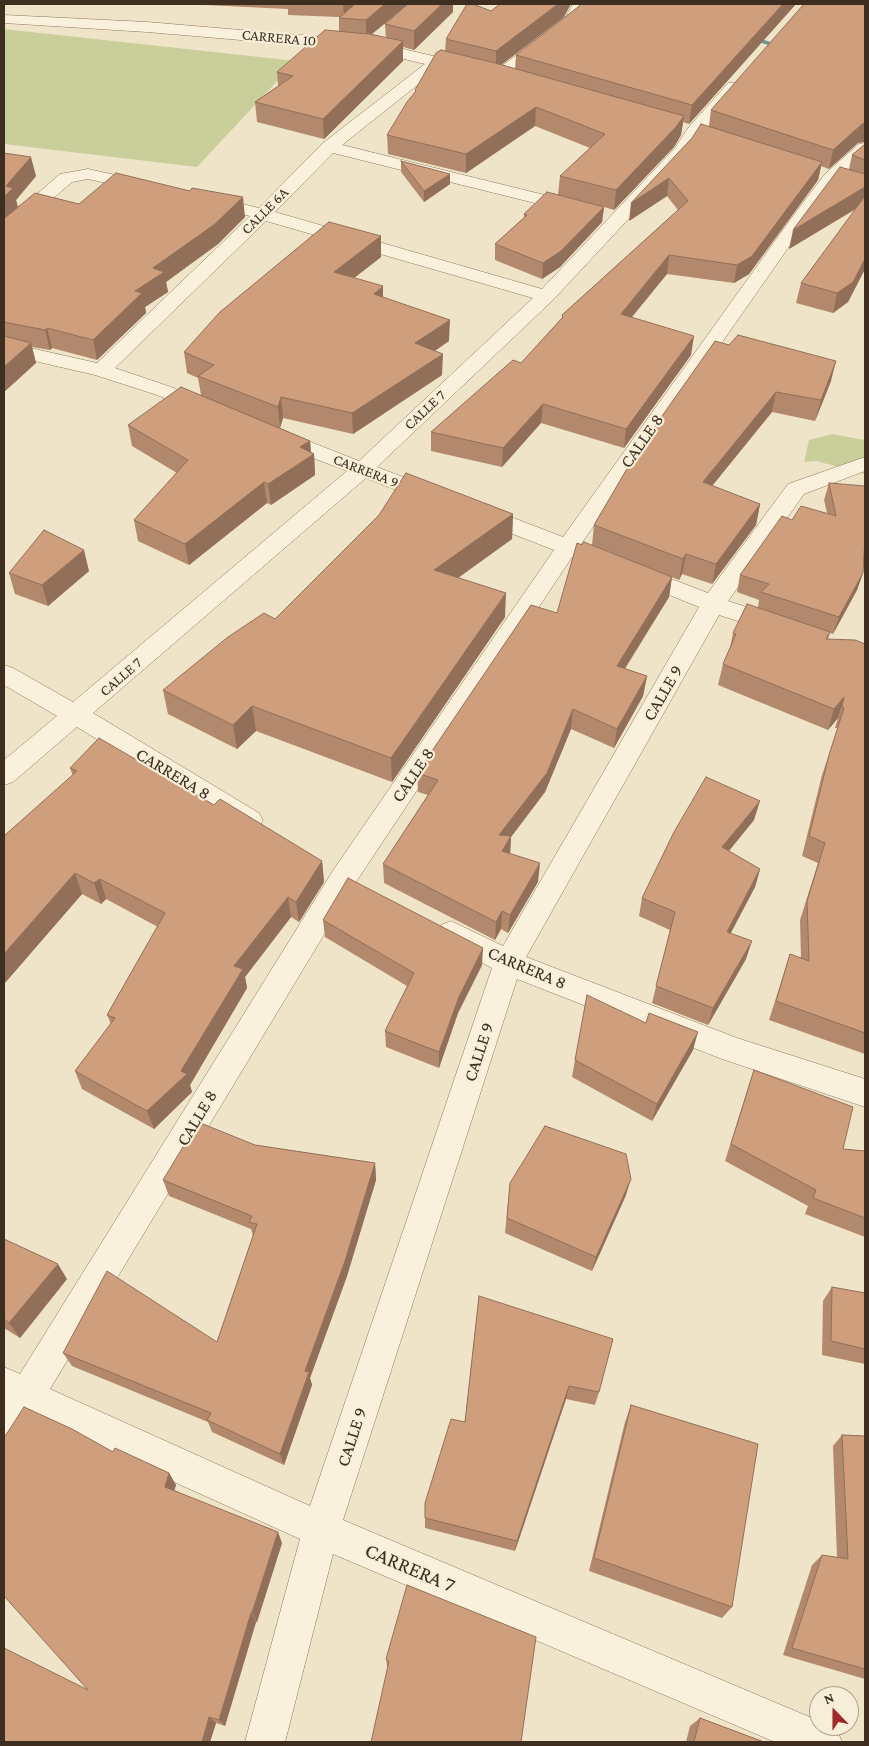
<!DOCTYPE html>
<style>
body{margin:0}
#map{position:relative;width:869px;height:1746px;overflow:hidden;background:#f0e4c8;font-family:"Crimson Pro",serif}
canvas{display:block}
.frame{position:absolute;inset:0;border:5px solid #3d2e20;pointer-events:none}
.north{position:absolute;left:809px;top:1686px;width:50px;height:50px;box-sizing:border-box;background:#f7eed8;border:1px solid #ada18e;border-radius:50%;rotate:338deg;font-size:14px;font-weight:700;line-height:20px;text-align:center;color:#3d2e20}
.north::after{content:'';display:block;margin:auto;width:18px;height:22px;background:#9e2a2b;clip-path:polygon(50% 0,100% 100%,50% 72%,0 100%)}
</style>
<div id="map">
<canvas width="869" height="1746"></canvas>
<div class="frame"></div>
<div class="north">N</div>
</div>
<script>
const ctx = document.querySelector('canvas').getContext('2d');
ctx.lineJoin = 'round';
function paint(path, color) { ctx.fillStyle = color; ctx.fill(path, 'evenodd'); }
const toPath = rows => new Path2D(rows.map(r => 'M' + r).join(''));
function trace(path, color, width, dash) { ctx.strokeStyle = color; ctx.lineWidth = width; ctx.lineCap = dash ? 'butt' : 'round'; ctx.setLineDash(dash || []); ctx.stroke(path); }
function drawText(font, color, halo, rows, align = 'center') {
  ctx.font = font + ' "Crimson Pro",serif'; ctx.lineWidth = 4.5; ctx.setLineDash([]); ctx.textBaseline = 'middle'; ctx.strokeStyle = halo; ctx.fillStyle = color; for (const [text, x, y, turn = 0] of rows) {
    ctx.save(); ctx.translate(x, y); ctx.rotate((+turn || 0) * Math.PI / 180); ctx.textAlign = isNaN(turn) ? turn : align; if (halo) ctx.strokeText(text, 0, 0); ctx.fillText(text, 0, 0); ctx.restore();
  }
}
paint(toPath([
 [4,29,296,61,197,167,4,144],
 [832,434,865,440,865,474,816,461,804,462,809,440]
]), '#c9cf9b');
paint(toPath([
 [747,38,758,38,789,48,786,50,758,42,745,41,745,39,747,38]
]), '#6f938a');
const minor = toPath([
 [573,4,587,4,576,24,505,79,493,79,491,76,493,73,565,18,573,4],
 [4,15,147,22,370,41,475,66,477,69,475,72,469,74,440,67,342,145,581,204,584,208,581,212,575,213,333,153,275,212,542,289,675,148,688,128,728,83,740,83,742,86,701,135,688,155,553,300,377,467,442,492,445,497,442,502,434,504,426,502,366,478,93,713,259,813,263,820,259,827,250,830,241,827,77,727,13,782,4,785,4,760,57,716,4,685,4,665,13,668,73,702,347,471,269,441,265,436,269,431,276,430,283,431,359,461,533,298,266,221,115,368,171,387,213,404,216,408,213,412,206,414,199,412,157,395,95,375,4,354,4,342,97,363,250,216,203,205,200,201,203,197,209,196,259,208,323,143,425,64,370,51,147,32,4,23,4,15],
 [865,143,865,157,837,182,802,228,581,544,592,548,595,553,592,558,584,561,572,557,354,885,50,1389,310,1506,492,968,441,941,437,933,441,925,451,921,503,946,699,607,627,578,623,573,627,568,635,565,708,593,788,484,865,457,865,471,804,494,728,601,786,620,790,626,786,632,778,634,719,615,526,957,737,1038,865,1079,865,1107,722,1059,517,979,343,1520,819,1721,819,1726,836,1728,842,1742,775,1742,333,1554,285,1742,245,1742,300,1539,33,1418,17,1446,4,1451,4,1367,20,1374,334,869,554,550,469,517,466,512,469,507,477,505,485,507,563,537,790,220,825,174,859,144,865,143],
 [88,169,151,183,154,187,151,191,145,192,88,179,72,182,10,236,4,237,4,223,60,174,88,169]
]);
trace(minor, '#8d765c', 1);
paint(minor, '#faf1dc');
paint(toPath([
 [184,4,408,4,372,34,386,38,385,24,453,12,414,50,403,47,403,61,324,139,257,122,255,102,278,86,277,72,339,31,339,17,288,15,288,9],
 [796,4,689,124,683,122,681,135,674,147,614,210,604,207,602,222,560,267,542,279,495,260,495,244,524,218,524,214,558,195,560,176,590,148,535,126,466,173,388,154,387,135,415,93,415,90,445,51,446,39,491,11,564,17,501,65,515,69,516,55],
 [711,110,858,143,829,169,821,166,818,180,749,274,734,283,667,274,631,317,691,355,624,448,541,423,502,467,431,451,431,432,521,363,562,318,562,315,678,210,667,196,629,221,709,126],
 [865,144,865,269,848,302,833,313,796,303,801,283,856,209,789,249,849,169,852,155],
 [4,153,36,176,16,200,18,207,79,204,245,217,218,244,166,282,168,292,145,307,146,313,97,360,52,348,50,350,32,347,36,363,4,392],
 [401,161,450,184,424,202,401,172],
 [381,236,381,257,354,278,449,341,435,351,442,375,353,434,283,418,280,428,310,441,311,452,314,454,315,475,271,505,267,503,189,565,138,541,134,520,177,473,132,446,128,425,201,395,198,378,187,373,184,352],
 [715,341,831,381,815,421,772,412,712,486,760,504,756,525,712,584,682,574,679,580,592,545,594,525],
 [829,483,864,552,863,573,857,590,833,634,830,633,828,639,865,644,865,1054,769,1020,784,973,790,954,801,958,800,920,818,863,802,856,822,775,838,728,835,728,838,718,828,730,718,685,723,664,730,648,733,633,758,608,759,600,737,592,740,575,792,520,827,513,824,500],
 [513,514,512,539,458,578,505,617,392,782,256,731,237,749,168,714,163,690,275,619],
 [89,571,48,606,15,594,9,573],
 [672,577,669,597,625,669,647,676,643,696,614,748,571,729,545,792,511,837,510,854,538,882,508,933,501,929,495,940,384,883,383,864,428,795,418,792,417,773,557,613],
 [70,768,214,805,322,861,324,882,299,922,291,917,245,977,247,988,190,1085,192,1092,154,1129,82,1089,75,1071,111,1024,107,1015,158,927,106,899,101,904,82,894,4,984,4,836,73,776],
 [754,820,729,851,760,869,755,887,730,933,746,959,708,1025,652,1003,670,930,639,916,642,898],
 [323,920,482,965,458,1013,439,1068,386,1047,385,1031,407,986,325,937],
 [693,1050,652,1121,572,1077,575,1060],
 [754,1070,843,1149,865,1151,865,1237,805,1214,808,1206,725,1161,748,1088],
 [255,1145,375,1163,376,1180,347,1276,310,1378,312,1385,284,1465,212,1432,208,1422,72,1366,63,1353,217,1342,253,1236,251,1229,169,1196,163,1180],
 [510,1183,626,1195,592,1271,505,1233],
 [4,1239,67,1279,20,1338,4,1328],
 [832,1287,865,1293,865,1364,822,1355,823,1301],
 [479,1296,599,1392,595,1405,566,1399,515,1551,425,1528,425,1503,465,1422],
 [631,1405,732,1607,722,1618,589,1571,625,1422],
 [842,1435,865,1436,865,1679,783,1655,812,1565,822,1555,837,1558,833,1446],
 [169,1473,176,1485,174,1490,282,1543,257,1622,256,1622,225,1726,216,1723,210,1742,4,1742,88,1690],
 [386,1659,521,1742,387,1666],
 [700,1718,764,1742,686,1742,690,1726]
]), '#b2896c');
paint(toPath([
 [343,4,369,4,344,17],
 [385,4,408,4,366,39,366,20],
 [442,4,453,4,453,12,414,50,414,31],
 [558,4,571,4,564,17,496,69,496,51],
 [783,4,796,4,689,124,692,105],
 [403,41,403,61,324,139,323,119],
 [536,107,535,126,466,173,466,154],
 [684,116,681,135,674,147,614,210,616,190],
 [865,123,865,142,858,143,829,169,833,150,862,124],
 [31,157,36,176,16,200,18,208,4,221,4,197,6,186],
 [822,162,818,180,749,274,734,283,737,265],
 [450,174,450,184,424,202,424,191],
 [669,178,667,196,629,221,631,203],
 [865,187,865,203,789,249,793,230],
 [243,197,245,217,218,244,166,282,168,292,145,307,146,313,97,360,93,340,135,291,153,268],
 [604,207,602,222,560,267,542,279,543,263],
 [381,236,381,257,335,293,334,272],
 [669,255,667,274,619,333,621,314],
 [865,259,865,269,848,302,833,313,837,293],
 [383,286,383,307,374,294],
 [450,320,449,341,415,364,415,343],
 [47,328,52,348,50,350,45,330],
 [694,336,691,355,624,448,626,429],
 [31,343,36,363,4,392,4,367],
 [443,354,442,375,353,434,352,413],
 [836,361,831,381,815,421,821,400],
 [776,392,772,412,699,502,703,482],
 [281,397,283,418,280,428,278,407],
 [543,404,541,423,502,467,503,448],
 [310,441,311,456,314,454,315,475,271,505,268,484,300,447],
 [264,482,267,503,189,565,185,544],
 [760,504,756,525,712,584,716,564],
 [513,514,512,539,434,595,434,570],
 [84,550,89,571,48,606,42,585],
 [686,554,682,574,679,580,683,559],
 [863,573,857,590,833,634,839,617],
 [672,577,669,597,614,685,617,666],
 [506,593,505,617,392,782,391,758],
 [647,676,643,696,614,748,617,729],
 [844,697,838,718,828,730,834,709],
 [252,706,256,731,237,749,233,725],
 [573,709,571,729,545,792,511,837,510,855,502,851,499,835],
 [760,801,754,820,717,865,722,847],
 [322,861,324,882,299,922,296,902],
 [540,863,538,882,508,933,510,915],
 [760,869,755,887,722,950,727,932],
 [75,873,82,894,4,984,4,954],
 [100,879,106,899,101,904,94,883],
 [288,897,291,917,245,977,247,988,190,1085,192,1092,154,1129,147,1111,181,1071,234,966],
 [502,911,501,929,495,940,496,922],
 [752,941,746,959,708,1025,713,1008],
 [483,948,482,965,458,1013,439,1068,439,1052,459,997],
 [698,1032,693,1050,652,1121,657,1104],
 [375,1163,376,1180,347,1276,310,1378,312,1385,284,1465,280,1454,305,1371],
 [631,1179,626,1195,592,1271,596,1257],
 [58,1264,67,1279,20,1338,9,1323],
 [569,1386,566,1399,515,1551,517,1541],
 [169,1473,176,1485,172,1498,165,1487],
 [278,1532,282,1543,257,1622,252,1613],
 [251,1613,256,1622,225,1726,219,1720],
 [209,1717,216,1723,210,1742,202,1742]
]), '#916f58');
const building = toPath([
 [355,4,385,4,366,20,339,18,355,4],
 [408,4,442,4,414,31,385,24,408,4],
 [467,4,473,4,491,11,500,4,558,4,496,51,446,39,467,4],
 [581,4,783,4,692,105,516,55,578,7,581,4],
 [804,4,865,4,865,123,862,124,833,150,711,110,804,4],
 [325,30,369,34,403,41,323,119,255,102,293,76,277,72,325,30],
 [441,50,495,63,684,116,676,127,616,190,560,176,605,134,536,107,466,154,387,135,407,102,416,91,415,90,436,53,441,50],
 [701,124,822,162,752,256,737,265,669,255,621,314,694,336,626,429,543,404,503,448,431,432,513,360,521,363,563,317,562,315,688,201,669,178,631,203,692,138,701,124],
 [865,144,865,160,852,155,865,144],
 [4,153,31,157,6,186,13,188,4,197,4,153],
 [401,161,450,174,424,191,401,161],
 [840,167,865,174,865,187,793,230,840,167],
 [116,173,190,191,192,188,243,197,215,224,153,268,164,272,135,291,142,293,93,340,47,328,45,330,4,322,4,218,6,217,35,193,79,204,116,173],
 [547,192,604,207,561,251,543,263,495,244,527,215,524,214,547,192],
 [865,196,865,259,853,282,837,293,801,283,865,196],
 [329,222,381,236,334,272,383,286,374,294,450,320,415,343,443,354,352,413,281,397,278,407,198,376,214,365,184,352,220,312,329,222],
 [738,335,836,361,821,400,776,392,703,482,760,504,716,564,686,554,683,559,594,525,638,450,715,341,729,345,738,335],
 [4,336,31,343,4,367,4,336],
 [181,387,310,441,300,447,314,454,268,484,264,482,185,544,134,520,188,460,128,425,181,387],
 [406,473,513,514,434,570,506,593,391,758,252,706,233,725,163,690,228,637,264,613,275,619,379,515,406,473],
 [829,483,865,486,865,538,863,573,839,617,761,592,769,584,740,575,782,516,792,520,801,506,836,516,829,483],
 [44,530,84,550,42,585,9,573,44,530],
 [584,542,672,577,617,666,647,676,617,729,573,709,547,773,499,835,511,836,502,851,540,863,510,915,502,911,496,922,383,864,438,780,417,773,531,605,557,613,577,543,582,545,584,542],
 [747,604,830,632,826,639,855,640,865,644,865,1033,776,1001,790,954,809,961,807,901,825,843,809,836,829,755,844,708,842,707,844,697,834,709,723,664,736,634,733,633,747,604],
 [99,738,214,805,220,799,322,861,296,902,288,897,234,966,243,969,181,1071,187,1074,147,1111,75,1071,115,1018,107,1015,165,913,100,879,94,883,75,873,4,954,4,836,77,771,70,768,99,738],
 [706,777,760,801,722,847,760,869,727,932,752,941,713,1008,656,986,675,912,642,898,674,832,706,777],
 [348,878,483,948,459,997,439,1052,385,1031,414,973,323,920,348,878],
 [587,995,646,1023,649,1013,698,1032,657,1104,575,1060,587,995],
 [754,1070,853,1107,843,1149,865,1151,865,1218,813,1198,816,1190,731,1144,754,1070],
 [198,1122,255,1145,375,1163,345,1261,305,1371,309,1372,280,1454,207,1420,211,1413,63,1353,107,1271,217,1342,257,1224,249,1222,252,1216,163,1180,198,1122],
 [545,1126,626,1154,631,1179,596,1257,507,1218,510,1183,545,1126],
 [4,1239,58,1264,9,1323,4,1319,4,1239],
 [832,1287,865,1293,865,1349,831,1341,832,1287],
 [479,1296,613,1339,599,1392,569,1386,517,1541,425,1518,425,1503,451,1419,465,1422,479,1296],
 [631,1405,758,1444,732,1607,594,1558,631,1405],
 [24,1407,72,1429,113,1452,115,1448,169,1473,165,1487,278,1532,252,1613,251,1613,219,1720,209,1717,202,1742,4,1742,4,1648,88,1690,4,1596,4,1438,24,1407],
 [842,1435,865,1436,865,1669,792,1648,822,1555,848,1559,842,1435],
 [407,1585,536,1637,521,1742,371,1742,389,1661,386,1659,407,1585],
 [700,1718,764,1742,694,1742,700,1718]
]);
paint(building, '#cf9f7d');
trace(building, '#916f58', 1);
drawText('15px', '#3d2e20', '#f7eed8', [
 ["CARRERA 10",279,38,5],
 ["CALLE 6A",265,211,-45],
 ["CALLE 7",425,410,-43],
 ["CARRERA 9",366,471,21],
 ["CALLE 7",121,677,-41]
]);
drawText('18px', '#3d2e20', '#f7eed8', [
 ["CALLE 8",642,441,-55],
 ["CALLE 9",663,693,-60],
 ["CARRERA 8",173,774,31],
 ["CALLE 8",413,775,-56],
 ["CARRERA 8",527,968,23],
 ["CALLE 9",479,1052,-72],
 ["CALLE 8",197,1118,-59],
 ["CALLE 9",352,1437,-72]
]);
drawText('21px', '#3d2e20', '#f7eed8', [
 ["CARRERA 7",410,1568,23]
]);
</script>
